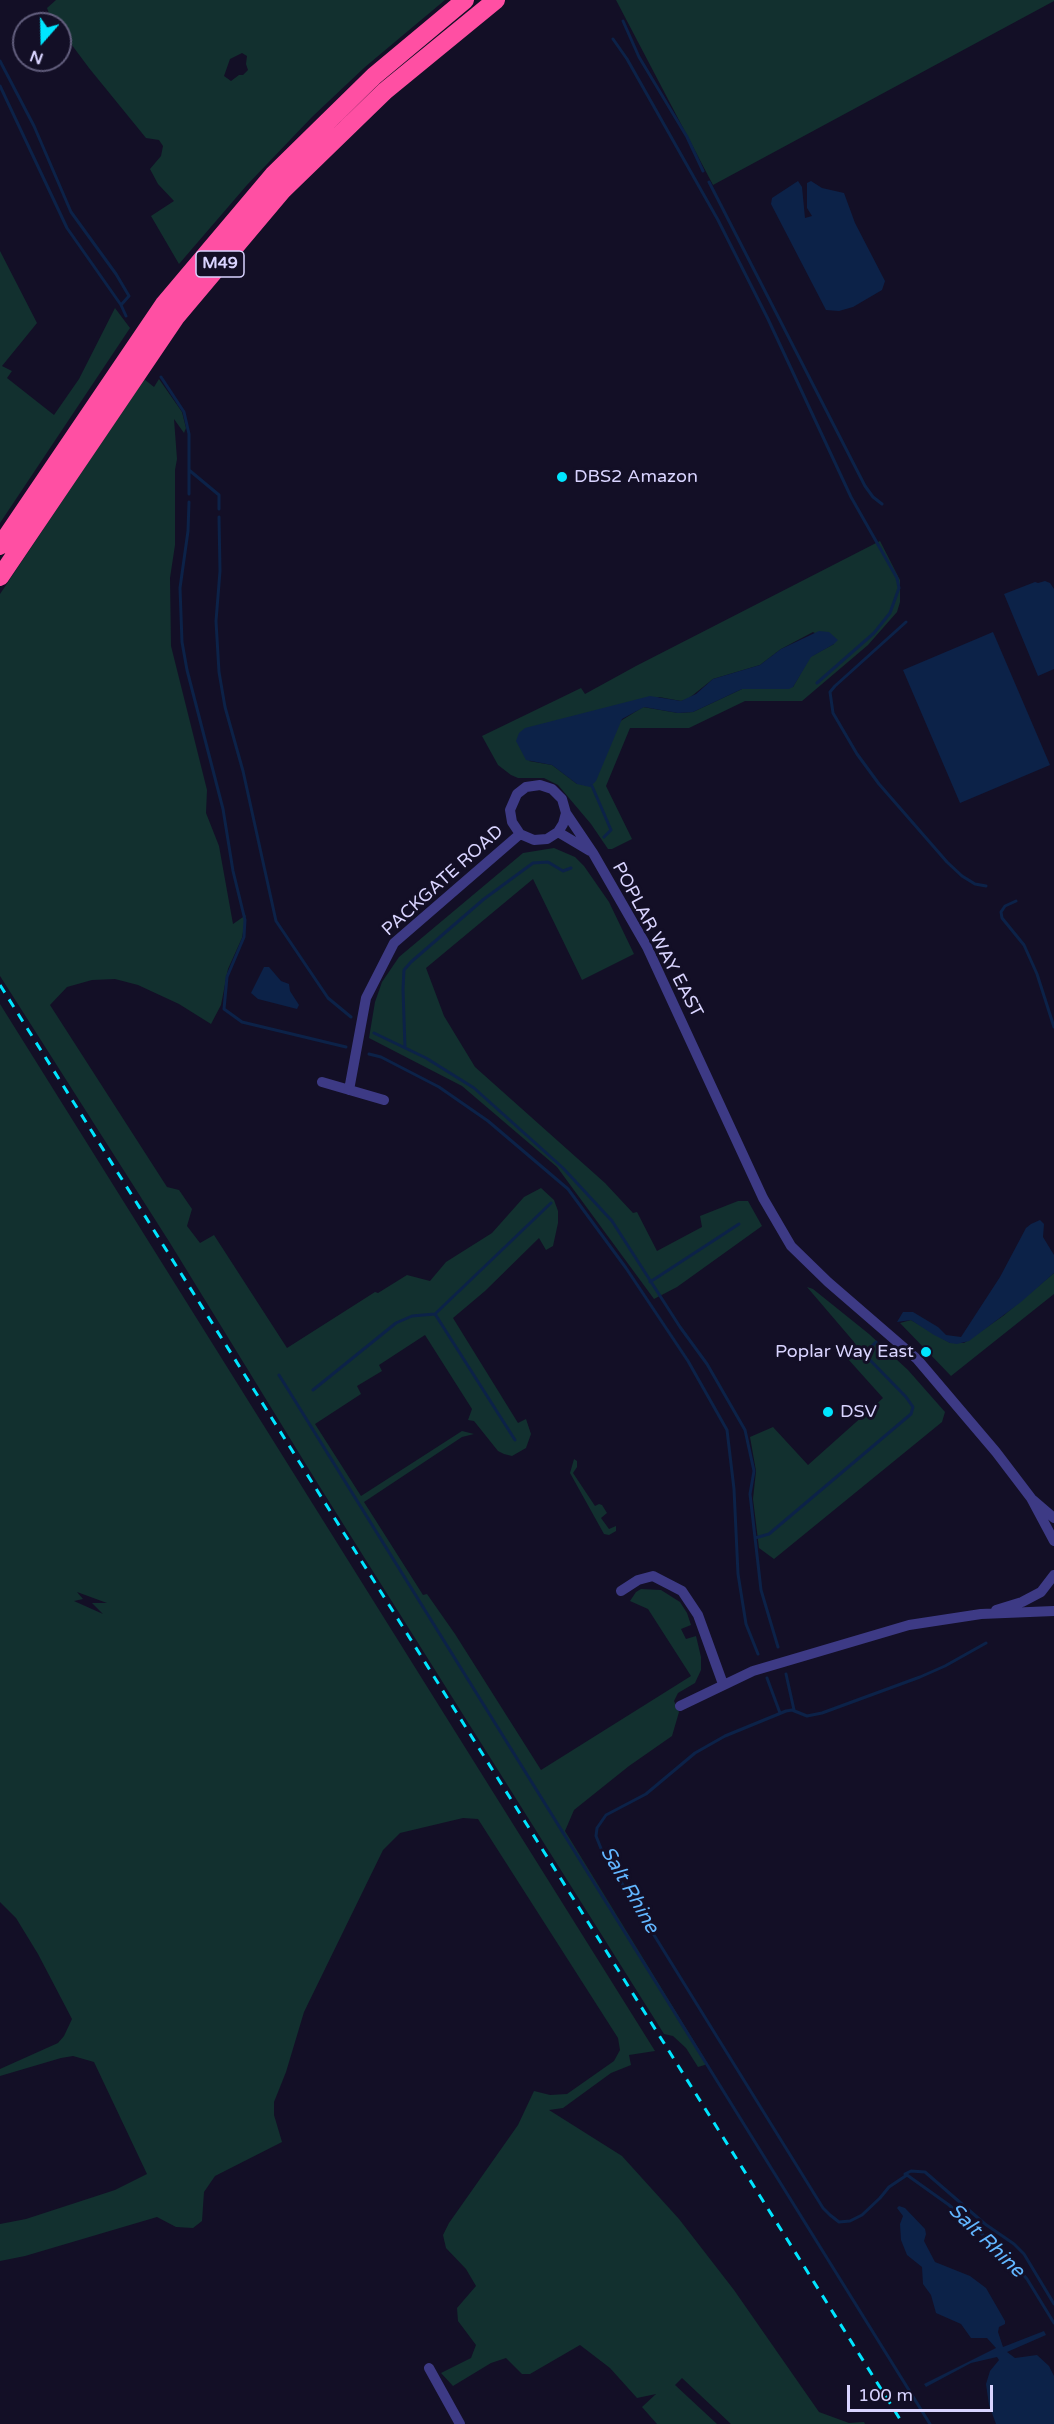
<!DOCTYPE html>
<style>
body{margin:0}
#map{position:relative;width:1054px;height:2424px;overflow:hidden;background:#130f26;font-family:"Varela Round",sans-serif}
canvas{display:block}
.north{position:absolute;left:12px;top:12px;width:60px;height:60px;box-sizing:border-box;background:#130f26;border:2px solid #625e7d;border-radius:50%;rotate:200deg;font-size:16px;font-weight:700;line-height:24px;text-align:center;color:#d9d4ff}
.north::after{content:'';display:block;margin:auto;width:21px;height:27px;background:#00e5ff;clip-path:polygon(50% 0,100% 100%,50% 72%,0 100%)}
.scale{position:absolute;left:847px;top:2385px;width:146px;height:27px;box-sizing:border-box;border:3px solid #d9d4ff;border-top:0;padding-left:8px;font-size:18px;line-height:21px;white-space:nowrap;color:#d9d4ff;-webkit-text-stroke:4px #130f26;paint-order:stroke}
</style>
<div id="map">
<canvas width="1054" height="2424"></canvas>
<div class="north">N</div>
<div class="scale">100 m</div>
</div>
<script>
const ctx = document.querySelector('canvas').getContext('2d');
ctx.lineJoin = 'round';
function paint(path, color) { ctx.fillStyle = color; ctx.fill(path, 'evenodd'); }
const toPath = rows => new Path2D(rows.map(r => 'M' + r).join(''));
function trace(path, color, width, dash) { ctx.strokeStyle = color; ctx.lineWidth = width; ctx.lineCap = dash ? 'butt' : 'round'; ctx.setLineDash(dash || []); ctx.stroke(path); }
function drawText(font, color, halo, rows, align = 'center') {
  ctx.font = font + ' "Varela Round",sans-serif'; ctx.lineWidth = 6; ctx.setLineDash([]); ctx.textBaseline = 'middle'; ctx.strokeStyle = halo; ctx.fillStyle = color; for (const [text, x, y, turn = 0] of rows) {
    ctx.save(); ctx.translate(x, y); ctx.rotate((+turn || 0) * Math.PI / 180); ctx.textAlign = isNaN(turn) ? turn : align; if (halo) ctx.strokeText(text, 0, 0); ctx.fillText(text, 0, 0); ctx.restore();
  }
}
paint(toPath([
 [56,0,445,0,365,67,312,117,247,185,179,264,151,216,174,201,158,184,150,169,161,156,163,146,159,140,146,138,89,68,60,29,60,24,56,24,50,16,47,8],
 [242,53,247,56,246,64,248,70,243,75,239,75,231,81,224,76,230,59],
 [616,0,1054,0,1054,1,713,185],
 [0,251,37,323,2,366,12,371,7,378,54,415,79,379,115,308,130,328,0,523],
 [144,379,154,387,159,379,182,412,186,428,184,433,174,419,177,459,175,470,175,545,170,578,171,646,207,790,206,813,219,846,233,924,246,915,242,938,228,969,221,1005,211,1024,179,1004,138,985,115,979,92,980,67,987,50,1005,167,1187,179,1190,192,1209,187,1226,200,1243,214,1235,287,1348,375,1292,378,1293,407,1275,430,1281,446,1262,492,1233,524,1197,541,1188,554,1200,558,1211,558,1223,553,1246,546,1250,539,1238,485,1291,453,1318,518,1423,526,1419,531,1434,526,1448,512,1456,504,1454,498,1451,474,1421,468,1420,472,1409,425,1335,379,1365,382,1371,357,1386,361,1394,315,1424,361,1496,462,1431,474,1434,462,1437,364,1502,423,1595,427,1594,455,1634,541,1770,691,1676,648,1609,630,1601,636,1592,641,1589,661,1590,680,1602,687,1613,691,1625,681,1629,686,1639,696,1636,701,1657,701,1670,695,1683,678,1693,674,1701,679,1712,672,1736,629,1766,574,1810,565,1831,708,2064,698,2067,686,2048,673,2036,664,2034,318,1484,170,1243,0,976,0,594],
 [880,541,900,580,900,602,897,612,868,645,802,701,745,701,689,728,630,728,606,786,632,839,612,849,608,849,591,824,558,785,544,778,518,778,511,775,498,765,482,736,581,688,585,694,636,666],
 [813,632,834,644,810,657,793,687,742,689,693,712,678,713,643,707,619,722,577,784,552,765,529,761,659,697,681,701,688,699,713,679,760,665,781,649],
 [554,848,575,857,584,866,609,902,634,954,582,980,533,879,426,968,444,1016,475,1067,605,1183,633,1213,637,1212,657,1251,702,1227,700,1216,738,1201,748,1201,762,1226,677,1287,654,1299,557,1167,462,1086,369,1038,375,1002,382,982,399,957,523,853],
 [0,1004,655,2051,629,2055,631,2065,611,2073,563,2108,549,2110,622,2156,679,2219,734,2290,819,2412,849,2423,864,2422,865,2424,731,2424,682,2378,675,2385,717,2424,657,2424,642,2407,656,2394,637,2398,610,2368,580,2345,530,2374,522,2374,506,2358,491,2363,453,2386,441,2373,471,2358,476,2345,458,2321,457,2308,476,2286,466,2269,446,2248,443,2235,449,2223,518,2125,534,2091,550,2095,567,2094,614,2061,620,2050,618,2038,478,1819,463,1818,400,1833,383,1850,304,2012,286,2072,274,2102,274,2115,282,2142,215,2176,204,2192,202,2221,193,2228,176,2227,157,2217,25,2256,0,2261,0,2224,26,2219,115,2190,147,2174,94,2062,73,2056,61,2058,0,2076,0,2069,58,2043,64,2036,72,2019,38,1954,16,1918,0,1902],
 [77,1592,107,1603,92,1603,103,1614,74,1601,83,1599],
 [1054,1273,1054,1294,951,1376,900,1323,911,1320,950,1343,964,1343,1003,1316],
 [807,1287,813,1289,869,1334,908,1370,945,1412,942,1422,774,1559,759,1548,753,1499,756,1471,750,1437,773,1427,808,1465,883,1398,848,1359,854,1342],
 [574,1459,577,1461,577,1467,573,1473,595,1506,599,1504,602,1505,607,1513,601,1518,609,1529,616,1526,616,1531,609,1535,604,1534,570,1473]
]), '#12302f');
paint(toPath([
 [798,181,802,187,805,218,812,216,807,208,807,183,811,181,822,188,844,193,855,223,885,281,882,290,853,307,839,311,826,310,771,204,772,198],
 [1045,581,1050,583,1054,589,1054,669,1038,676,1004,594,1035,582,1038,583],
 [819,631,829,632,838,640,834,644,811,657,793,687,789,689,742,689,693,712,678,713,644,707,622,719,596,781,590,787,577,784,552,765,526,760,516,741,519,733,525,728,650,696,681,701,696,694,713,679,760,665,781,649],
 [993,632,1050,765,960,803,903,670],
 [264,967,269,967,281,981,289,984,290,991,299,1005,297,1009,258,999,251,993],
 [1040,1220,1044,1224,1043,1237,1054,1255,1054,1273,1021,1302,969,1341,957,1344,950,1343,934,1335,911,1320,897,1322,903,1312,913,1312,938,1327,946,1335,961,1337,1000,1277,1026,1228,1031,1224],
 [899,2206,905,2208,925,2229,926,2234,924,2241,935,2262,970,2276,986,2288,1005,2321,1005,2324,999,2327,998,2332,1003,2347,1044,2331,1046,2335,1007,2352,1015,2358,1037,2355,1049,2366,1054,2376,1054,2424,996,2424,989,2405,986,2384,990,2371,999,2360,997,2357,971,2363,926,2387,924,2384,996,2348,987,2338,971,2338,961,2324,936,2313,931,2295,923,2284,922,2267,907,2255,901,2240,900,2224,903,2216,897,2208]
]), '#0c2248');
trace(toPath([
 [623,21,639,57,687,137,703,171],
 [613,39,627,59,718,220,768,319,851,497,897,578,899,588,890,613,874,633,817,683],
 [0,61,34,126,71,212,116,274,129,296,121,305],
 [0,86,67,228,121,305,126,316],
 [709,182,865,486,873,497,882,504],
 [161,377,184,412,189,434,189,494],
 [189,470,219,495,219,509],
 [189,502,188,531,180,588,182,642,187,670,223,809,233,871,245,920,244,937,227,977,224,1009,242,1022,346,1047],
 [219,517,220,571,216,621,219,672,225,707,243,771,276,921,328,998,351,1017],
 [906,622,835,686,830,692,833,713,857,754,879,784,947,862,962,876,975,884,986,886],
 [592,786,611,830,604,837],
 [1016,901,1005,906,1001,912,1002,918,1024,945,1037,974,1054,1027],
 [374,1033,426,1058,474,1088,563,1168,612,1221,680,1327,707,1364,745,1430,754,1471,750,1494,761,1590,778,1647],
 [405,1048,403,989,404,970,411,962,484,899,533,863,548,862,563,871,571,868],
 [369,1054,381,1057,439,1087,488,1121,568,1189,626,1268,688,1361,727,1430,734,1489,738,1574,746,1624,758,1654],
 [650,1282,739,1224],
 [435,1314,515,1440],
 [279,1375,930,2424],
 [313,1390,396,1323,412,1316,435,1314,551,1203],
 [755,1538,769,1534,911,1414,913,1407,906,1397,868,1358,870,1348,876,1342],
 [986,1643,945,1666,920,1677,822,1713,807,1716,792,1710,786,1711,725,1736,695,1753,646,1794,606,1815,597,1828,596,1836,602,1851,823,2208,830,2215,839,2222,850,2221,862,2215,880,2198,889,2187,907,2175,949,2205,1008,2257,1027,2279,1054,2323],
 [786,1674,794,1710],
 [767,1678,780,1713],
 [905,2174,911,2171,925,2172,985,2224,1014,2244,1024,2254,1054,2304]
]), '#0c2248', 3);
trace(toPath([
 [566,813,563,824,558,832,547,839,534,840,520,834,512,822,510,810,517,794,526,787,540,785,552,789,562,799,566,813,593,853,647,947,763,1198,791,1246,828,1282,917,1359,996,1452,1031,1498,1054,1541],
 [558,832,590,851],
 [322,1082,384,1100],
 [349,1090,366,998,394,943,520,834],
 [1033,1500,1054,1518],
 [621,1591,638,1580,653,1576,682,1591,698,1615,723,1684],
 [996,1610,1022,1602,1041,1592,1054,1575],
 [680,1706,753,1671,909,1625,981,1614,1054,1611],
 [429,2368,460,2424]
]), '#3d3a85', 10);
trace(toPath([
 [0,546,164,304,273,175,374,76,465,0],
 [0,577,176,317,283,190,385,91,496,0]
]), '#ff4fa3', 18);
trace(toPath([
 [0,985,903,2424]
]), '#00e5ff', 3, [9, 8]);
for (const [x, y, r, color] of [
 [562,477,6,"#00e5ff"],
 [926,1352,6,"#00e5ff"],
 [828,1412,6,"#00e5ff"]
]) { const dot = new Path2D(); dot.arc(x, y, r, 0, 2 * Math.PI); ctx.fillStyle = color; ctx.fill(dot); trace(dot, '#130f26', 2); }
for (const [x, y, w] of [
 [220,264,48]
]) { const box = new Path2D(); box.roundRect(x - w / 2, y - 13, w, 26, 4.5); ctx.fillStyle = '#130f26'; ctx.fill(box); trace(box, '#d9d4ff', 1.5); }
drawText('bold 16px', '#d9d4ff', null, [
 ["M49",220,264]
]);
drawText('18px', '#d9d4ff', '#130f26', [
 ["DBS2 Amazon",574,477],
 ["Poplar Way East",914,1352,"right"],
 ["DSV",840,1412]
], 'left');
drawText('18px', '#d9d4ff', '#130f26', [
 ["PACKGATE ROAD",443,881,-42],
 ["POPLAR WAY EAST",657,940,62]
]);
drawText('italic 20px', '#62b6ff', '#130f26', [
 ["Salt Rhine",629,1890,60],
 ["Salt Rhine",986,2241,44]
]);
</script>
